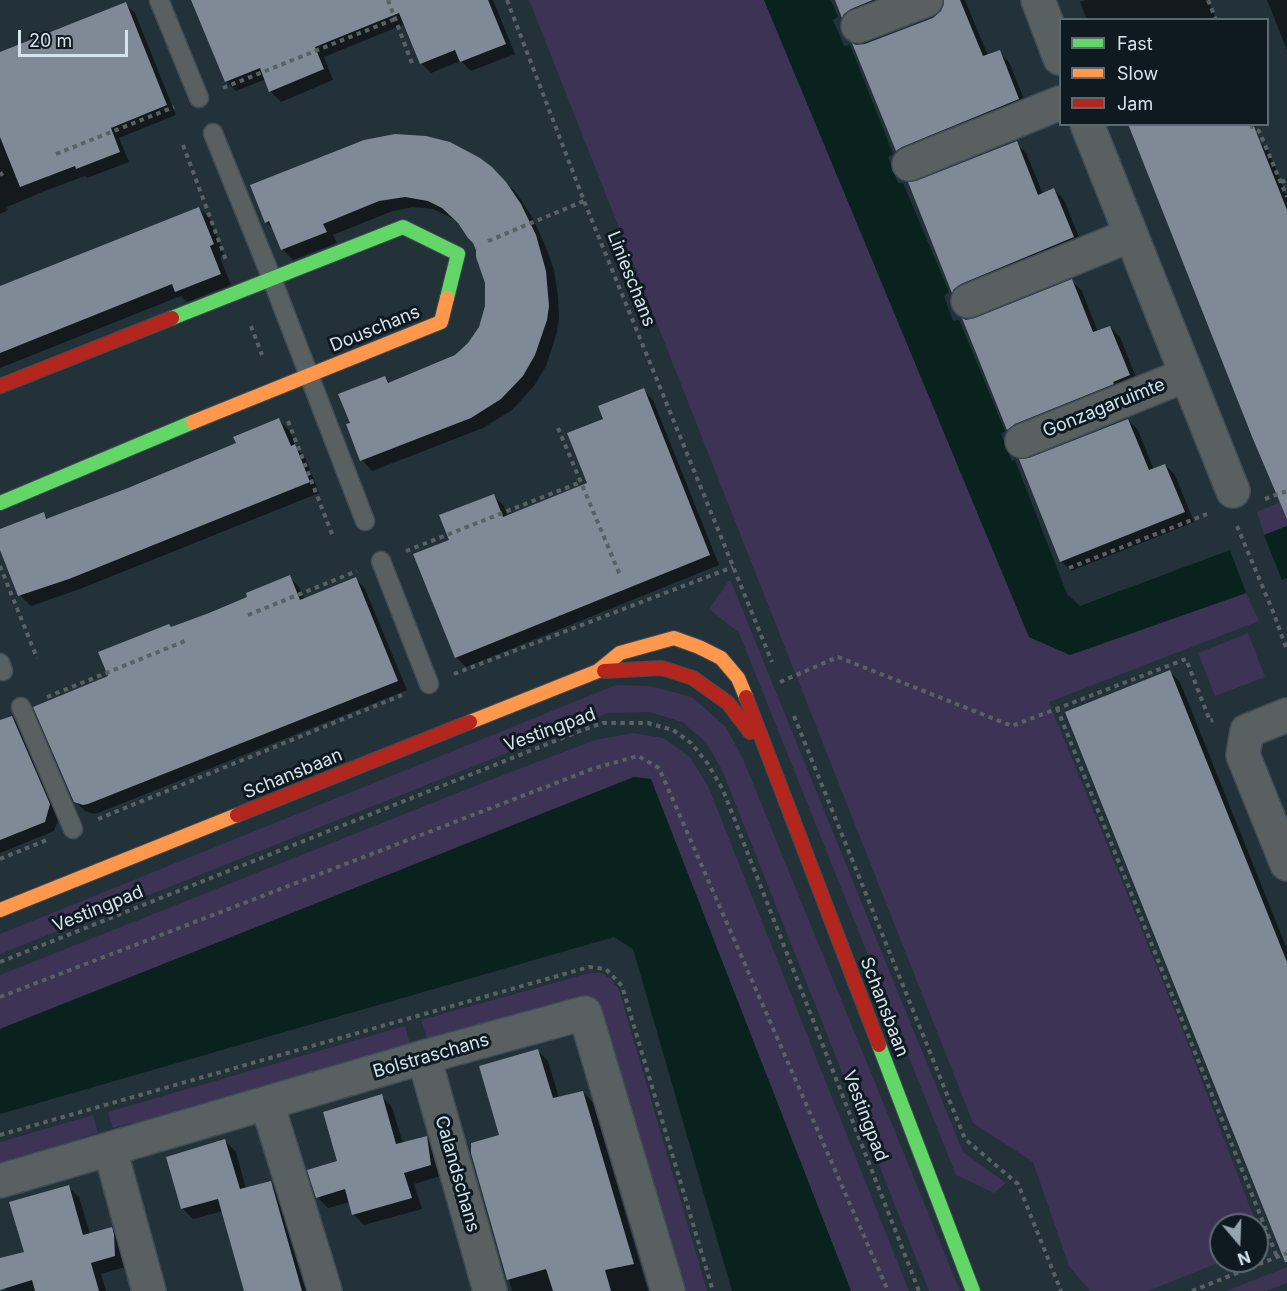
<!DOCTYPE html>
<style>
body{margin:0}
#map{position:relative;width:1287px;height:1291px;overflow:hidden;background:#233139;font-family:Inter,sans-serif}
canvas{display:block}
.legend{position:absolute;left:1059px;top:18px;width:210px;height:108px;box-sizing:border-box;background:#0f1920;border:2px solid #5e6a72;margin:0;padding:8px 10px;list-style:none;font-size:18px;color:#d4e3ec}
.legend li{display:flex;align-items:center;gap:12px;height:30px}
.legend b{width:30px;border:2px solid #5e6a72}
.north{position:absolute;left:1209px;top:1213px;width:60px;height:60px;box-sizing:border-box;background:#0f1920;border:2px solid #5e6a72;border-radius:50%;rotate:161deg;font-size:16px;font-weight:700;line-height:24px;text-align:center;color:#d4e3ec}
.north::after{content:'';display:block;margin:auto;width:21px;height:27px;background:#96a5ad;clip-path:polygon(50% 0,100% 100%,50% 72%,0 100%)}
.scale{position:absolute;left:18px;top:30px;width:110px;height:27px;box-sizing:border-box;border:3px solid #d4e3ec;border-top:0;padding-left:8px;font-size:18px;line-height:21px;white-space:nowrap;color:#d4e3ec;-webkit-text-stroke:4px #0f1920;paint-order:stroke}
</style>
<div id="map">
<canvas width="1287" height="1291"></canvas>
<ul class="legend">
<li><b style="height:8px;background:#63d668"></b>Fast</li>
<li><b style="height:8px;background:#ff974d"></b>Slow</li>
<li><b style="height:8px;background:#b3261e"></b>Jam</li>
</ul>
<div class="north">N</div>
<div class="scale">20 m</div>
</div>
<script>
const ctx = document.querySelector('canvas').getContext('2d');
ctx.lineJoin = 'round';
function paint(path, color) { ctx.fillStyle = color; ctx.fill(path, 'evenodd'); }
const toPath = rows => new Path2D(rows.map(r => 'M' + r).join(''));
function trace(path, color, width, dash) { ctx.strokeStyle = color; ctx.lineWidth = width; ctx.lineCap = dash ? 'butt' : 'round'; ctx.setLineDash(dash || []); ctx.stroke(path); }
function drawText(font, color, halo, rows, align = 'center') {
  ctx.font = font + ' Inter,sans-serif'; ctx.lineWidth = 6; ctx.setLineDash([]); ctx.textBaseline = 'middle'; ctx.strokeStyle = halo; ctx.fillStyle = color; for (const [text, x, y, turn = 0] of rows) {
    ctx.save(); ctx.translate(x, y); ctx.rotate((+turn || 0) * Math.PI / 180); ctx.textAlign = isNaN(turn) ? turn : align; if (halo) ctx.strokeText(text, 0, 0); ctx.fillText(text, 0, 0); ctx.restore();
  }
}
paint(toPath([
 [529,0,764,0,1029,637,1070,655,1246,593,1259,621,1049,702,1187,1041,1264,1244,1257,1247,1257,1225,1221,1225,1221,1261,1223,1261,1148,1291,1090,1291,1069,1266,1033,1162,973,1123],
 [1287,499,1287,526,1264,535,1257,512],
 [730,579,963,1152,1006,1183,994,1193,956,1175,739,633,709,609],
 [1248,633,1265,677,1215,696,1198,653],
 [616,685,650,686,692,697,726,727,743,759,960,1291,929,1291,722,770,706,742,682,722,650,712,608,713,0,954,0,934],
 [634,733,663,738,690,757,708,786,909,1291,851,1291,650,779,634,777,0,1029,0,975,490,780,595,740],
 [590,973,602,973,612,980,619,990,707,1291,682,1291,602,1018,446,1037,442,1035,427,1039,421,1020],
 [405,1026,410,1044,136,1127,131,1123,113,1128,108,1112],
 [93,1115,98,1133,80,1138,77,1144,0,1165,0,1142],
 [1287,1267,1287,1283,1266,1291,1226,1291]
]), '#3c3355');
paint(toPath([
 [764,0,831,0,838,17,833,20,844,46,850,45,893,154,888,157,898,183,903,183,949,292,944,296,953,321,959,320,1005,431,1001,434,1012,461,1015,460,1067,594,1080,606,1230,550,1246,593,1070,655,1029,637],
 [1287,526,1287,578,1282,580,1264,535],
 [634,777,651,779,851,1291,732,1291,633,949,614,937,0,1114,0,1029]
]), '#0a221d');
paint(toPath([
 [193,0,493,0,515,54,471,71,461,61,431,73,421,63,405,24,324,57,333,80,281,102,271,92,266,79,236,91,226,81],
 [836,0,909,0,852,26,843,17],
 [945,0,965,0,988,56,999,52,1009,62,1028,109,907,160,897,150,855,46,865,45,933,19,941,13],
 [1086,0,1208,0,1216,20,1087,20,1080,2],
 [1267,0,1287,0,1287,50],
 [125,4,135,13,176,115,119,138,129,162,87,178,85,176,47,190,7,207,8,210,0,214,0,54],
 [1259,141,1268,150,1287,197,1287,500],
 [1016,143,1026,153,1043,194,1054,189,1064,200,1083,247,962,301,953,292,910,184],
 [491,168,517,194,532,217,546,247,554,270,558,296,559,318,557,332,546,366,534,386,512,410,483,428,372,471,362,460,352,424,385,378,390,383,456,356,476,335,487,306,486,283,478,249,464,228,454,219,433,209,412,207,390,212,333,235,337,243,293,260,282,249,274,230,266,222,252,186],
 [199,208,210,219,224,255,220,257,231,285,187,302,181,296,0,368,0,288],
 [1072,281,1082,291,1098,332,1110,327,1120,337,1139,385,1018,439,1008,429,975,320],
 [643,390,653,400,719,565,466,667,456,657,451,541,494,496,504,506,508,517,589,484,605,419],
 [279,420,290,431,297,449,305,457,319,493,80,589,31,606,20,595,0,531,43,514,49,520,238,444],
 [1128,420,1138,430,1154,470,1165,465,1175,475,1194,522,1071,571,1061,561,1029,460],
 [289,577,299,587,305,600,356,579,365,589,407,690,98,813,94,814,85,811,75,801,110,677,172,629,249,597],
 [1170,672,1180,682,1287,949,1287,1246],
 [12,717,22,727,60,815,54,831,0,853,0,722],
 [538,1051,548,1061,559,1098,583,1092,593,1103,648,1291,512,1291,470,1145,500,1136],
 [381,1096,392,1107,403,1144,426,1137,437,1148,441,1176,414,1184,422,1209,364,1225,353,1214,350,1202,328,1208,317,1197],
 [225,1141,236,1152,246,1189,271,1183,282,1194,308,1291,246,1291,223,1211,193,1219,182,1208],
 [68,1187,79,1197,90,1234,111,1228,122,1239,124,1246,125,1267,101,1274,106,1291,7,1291,4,1288,0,1276,0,1260,25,1253]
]), '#0007');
paint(toPath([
 [191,0,488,0,506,44,460,62,455,50,420,64,399,13,315,47,324,69,269,92,260,68,225,82],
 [835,0,873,0,851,9,844,14,842,18],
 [944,0,960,0,983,56,1000,50,1019,99,902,147,896,151,852,43,856,45,865,44,933,18,941,11,944,4],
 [126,2,167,105,111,128,120,152,76,169,75,166,20,187,0,137,0,52],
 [1128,124,1253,124,1287,210,1287,519,1253,439],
 [395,134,426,136,450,142,480,158,492,167,506,182,521,204,536,235,546,271,549,306,547,320,535,355,523,376,501,399,471,418,360,461,346,424,350,423,338,394,385,376,388,383,455,355,468,343,479,327,485,306,485,283,476,257,476,250,473,243,468,238,458,223,442,208,428,201,405,197,379,201,323,224,327,232,281,250,269,221,265,223,250,185,364,140],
 [1017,141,1038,195,1054,188,1074,237,961,284,954,289,952,293,908,182,916,181],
 [199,207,214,244,210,246,221,274,175,292,172,284,0,353,0,286],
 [1072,279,1093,332,1110,326,1130,375,1113,382,1114,384,1015,424,1007,430,962,318,966,320,975,318],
 [644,388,710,555,455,658,413,554,449,540,439,515,494,494,503,517,587,483,567,433,603,419,598,406],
 [279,418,291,446,295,444,310,482,69,579,18,596,0,550,0,529,44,512,46,519,128,488,236,443,233,437],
 [1128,419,1149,470,1165,464,1185,512,1060,562,1019,459,1029,458],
 [290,575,300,600,356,577,398,681,88,804,83,805,74,802,33,707,108,676,98,652,169,624,171,627,209,613,247,597,246,593],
 [1170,670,1287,962,1287,1262,1285,1262,1065,712],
 [12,716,50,804,45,822,0,840,0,720],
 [538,1049,553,1098,583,1091,634,1264,605,1270,611,1291,553,1291,546,1269,507,1280,471,1153,471,1143,499,1135,479,1066],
 [382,1094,396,1144,427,1136,431,1165,404,1173,412,1198,352,1215,345,1189,316,1198,307,1170,337,1161,323,1112],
 [225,1139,240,1189,271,1181,302,1291,244,1291,218,1199,181,1209,166,1157],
 [69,1185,83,1235,112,1227,114,1234,115,1256,91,1263,99,1291,35,1291,32,1280,0,1290,0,1258,24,1252,9,1202]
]), '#7f8a96');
const lane = toPath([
 [159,0,199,98],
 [213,133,272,279,365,521],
 [381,561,429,684],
 [0,663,3,671],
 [21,707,73,829]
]);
const street = toPath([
 [1038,0,1060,58],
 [858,26,926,0],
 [1087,124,1233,491],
 [909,164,1060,103],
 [968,301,1131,235],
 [1022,441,1186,375],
 [1287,715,1247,731,1243,755,1287,864],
 [424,1057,490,1291],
 [267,1103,325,1291],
 [110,1149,149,1291],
 [0,1181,424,1057,585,1013,668,1291]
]);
const fast = toPath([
 [172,318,403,227,458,254,447,298],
 [0,503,193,422],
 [879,1045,973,1291]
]);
const slow = toPath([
 [193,422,441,322,447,298],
 [470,722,598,671,620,653,674,638,699,647,721,658,738,678,746,697],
 [0,910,237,815]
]);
const jam = toPath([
 [0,386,172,318],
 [604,671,662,668,693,678,728,703,750,732],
 [746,697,879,1045],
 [237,815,470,722]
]);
trace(lane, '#414d54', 21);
trace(street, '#414d54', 36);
trace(fast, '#414d54', 16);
trace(slow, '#414d54', 16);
trace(jam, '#414d54', 16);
trace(toPath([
 [388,0,413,66],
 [507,0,584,201,772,662],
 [1208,0,1216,20],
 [223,88,395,19],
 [1251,124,1252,127,1259,131,1287,197],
 [183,145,226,260],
 [56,154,174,107],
 [0,175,3,173],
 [1281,182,1287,180],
 [488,241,584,201],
 [251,326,262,355],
 [288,421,332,534],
 [558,428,620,575],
 [1265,499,1287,491],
 [1237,526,1274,614,1287,650],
 [406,551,581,482],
 [0,566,37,658],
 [1069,568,1207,514],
 [248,615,357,571],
 [454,674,733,567],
 [780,682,838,657,1012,726,1186,659,1210,721,1213,720],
 [47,697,185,641],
 [1057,708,1277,1257],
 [794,716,965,1139,1018,1184,1061,1291],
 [98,819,402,695],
 [0,859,47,840],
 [0,962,580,731,603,723,648,723,673,730,691,743,708,764,723,790,919,1291],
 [0,997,595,768,638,756,659,768,888,1291],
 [0,1135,589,967,606,969,622,986,713,1291],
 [1192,1291,1287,1253]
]), '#5a6165', 4, [4.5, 4.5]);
trace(lane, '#596062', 18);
trace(street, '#596062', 33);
trace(fast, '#63d668', 14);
trace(slow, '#ff974d', 14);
trace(jam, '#b3261e', 14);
drawText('18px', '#d4e3ec', '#0f1920', [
 ["Linieschans",631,279,68],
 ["Douschans",375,329,-22],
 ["Gonzagaruimte",1104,408,-22],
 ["Vestingpad",550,730,-20],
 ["Schansbaan",293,774,-22],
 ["Vestingpad",98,909,-22],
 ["Schansbaan",884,1007,69],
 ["Bolstraschans",431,1056,-16],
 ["Vestingpad",865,1116,69],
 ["Calandschans",457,1174,74]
]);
</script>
